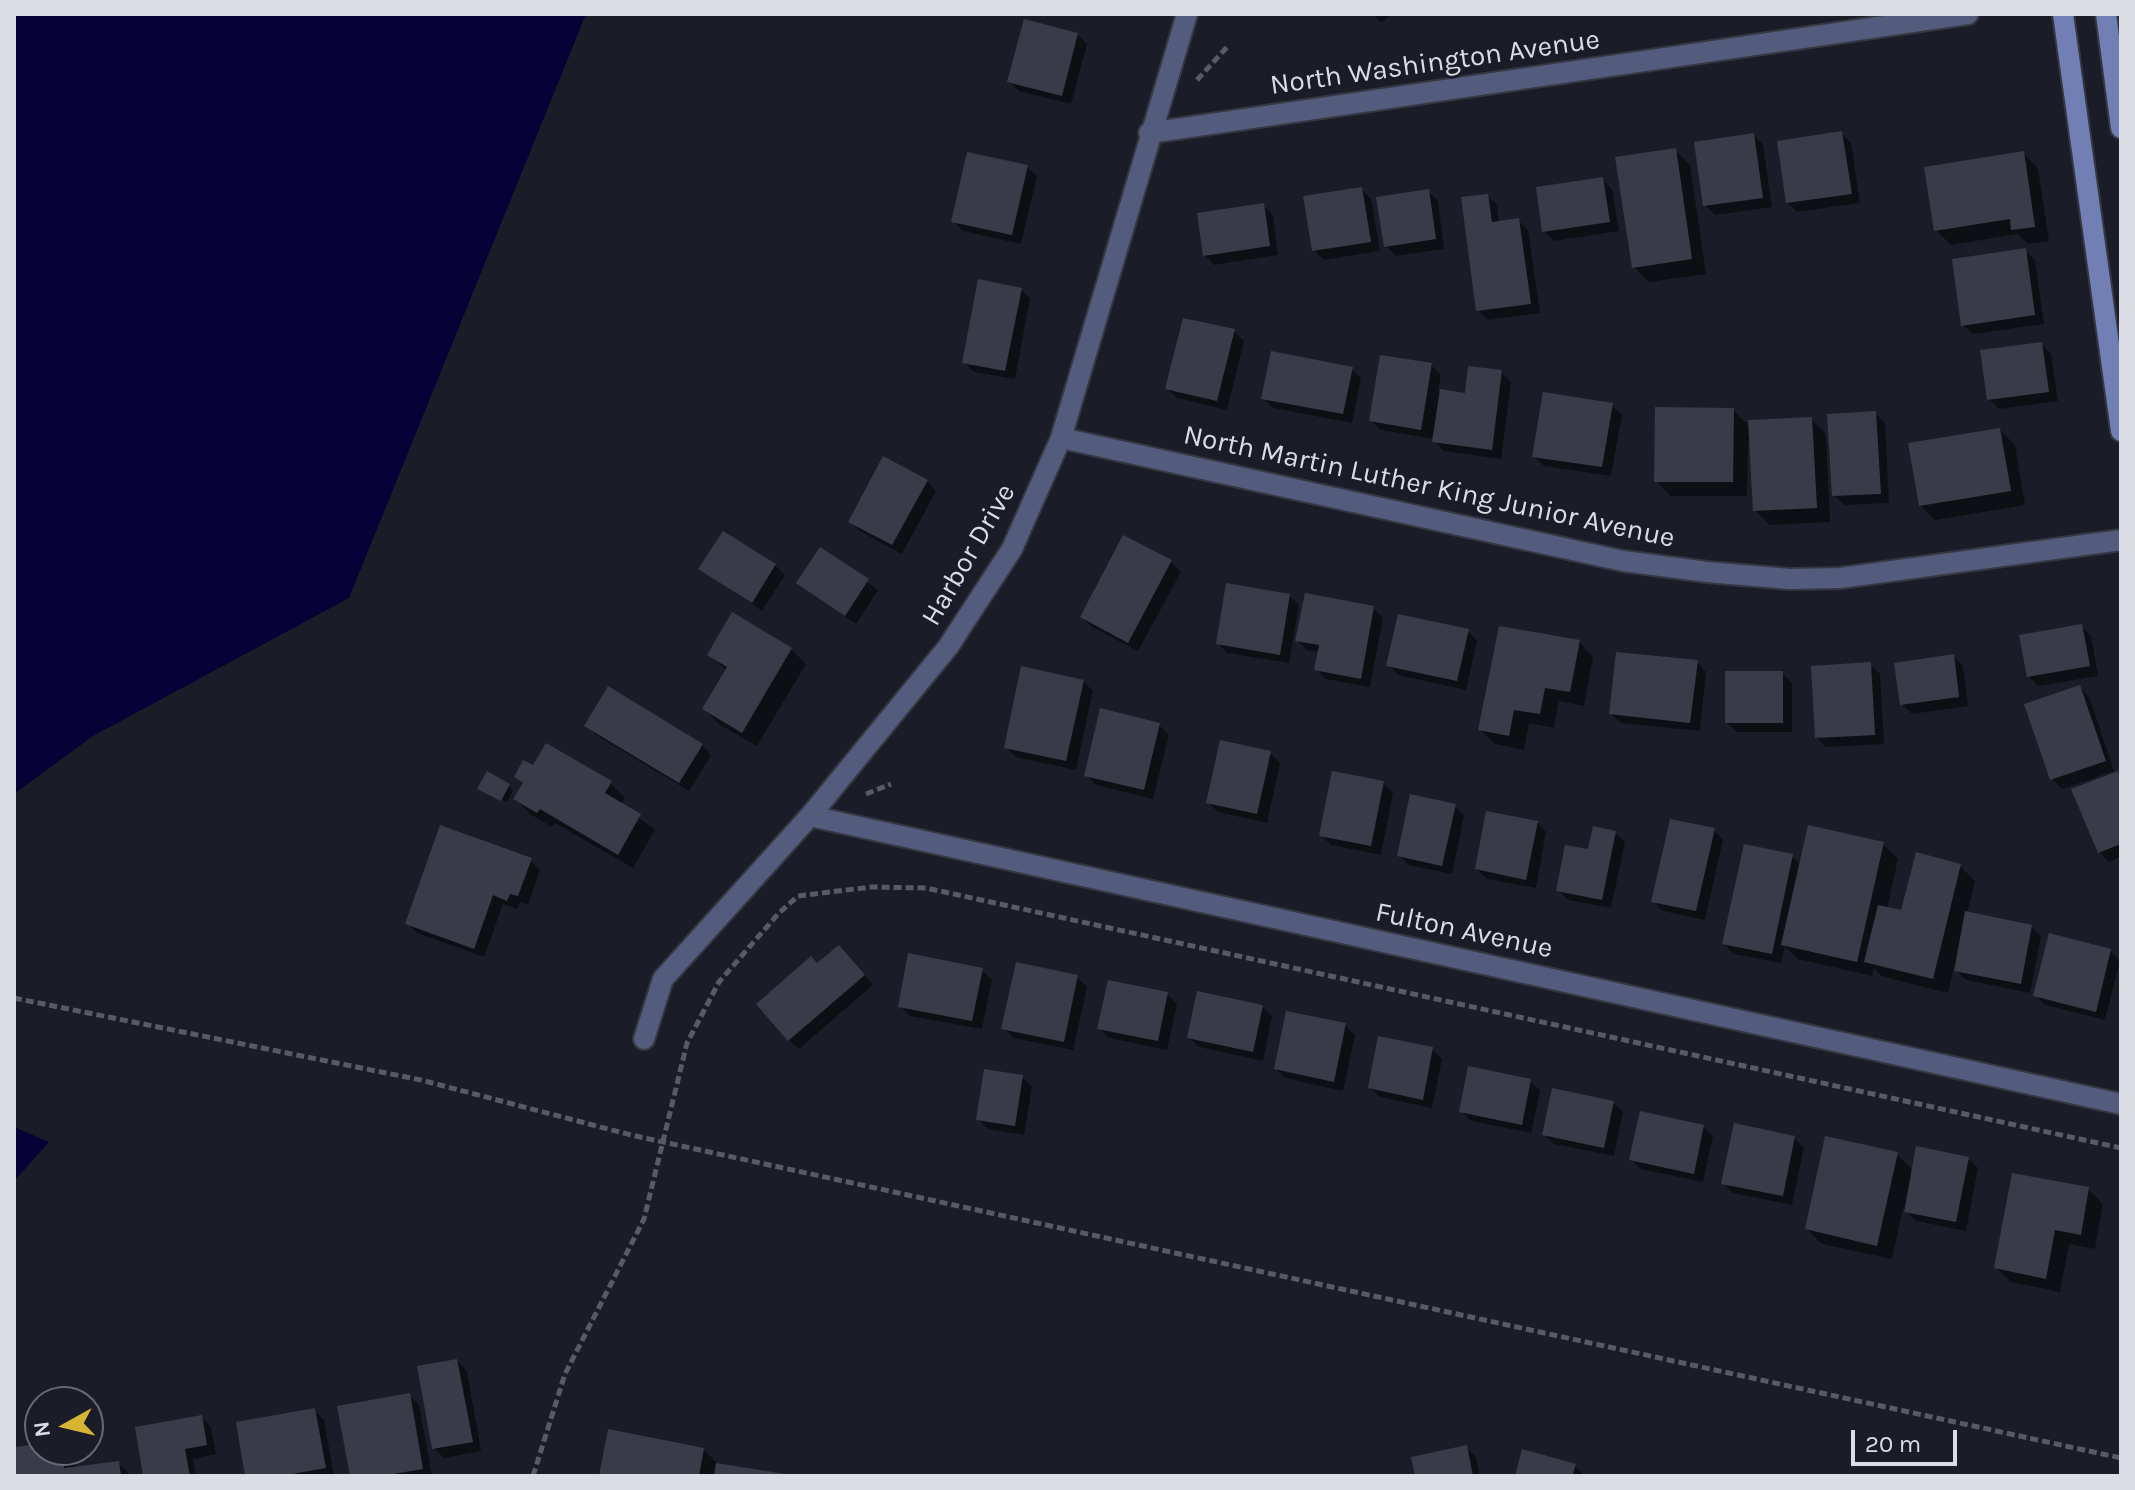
<!DOCTYPE html>
<style>
body{margin:0}
#map{position:relative;width:2135px;height:1490px;overflow:hidden;background:#1a1d28;font-family:Karla,sans-serif}
canvas{display:block}
.frame{position:absolute;inset:0;border:16px solid #dbdde5;pointer-events:none}
.north{position:absolute;left:24px;top:1386px;width:80px;height:80px;box-sizing:border-box;background:#1a1d28;border:2px solid #676a74;border-radius:50%;rotate:262deg;font-size:22px;font-weight:700;line-height:32px;text-align:center;color:#dbdde5}
.north::after{content:'';display:block;margin:auto;width:28px;height:36px;background:#d8b434;clip-path:polygon(50% 0,100% 100%,50% 72%,0 100%)}
.scale{position:absolute;left:1851px;top:1430px;width:106px;height:36px;box-sizing:border-box;border:4px solid #dbdde5;border-top:0;padding-left:10px;font-size:24px;line-height:28px;white-space:nowrap;color:#dbdde5;-webkit-text-stroke:6px #1a1d28;paint-order:stroke}
</style>
<div id="map">
<canvas width="2135" height="1490"></canvas>
<div class="frame"></div>
<div class="north">N</div>
<div class="scale">20 m</div>
</div>
<script>
const ctx = document.querySelector('canvas').getContext('2d');
ctx.lineJoin = 'round';
function paint(path, color) { ctx.fillStyle = color; ctx.fill(path, 'evenodd'); }
const toPath = rows => new Path2D(rows.map(r => 'M' + r).join(''));
function trace(path, color, width, dash) { ctx.strokeStyle = color; ctx.lineWidth = width; ctx.lineCap = dash ? 'butt' : 'round'; ctx.setLineDash(dash || []); ctx.stroke(path); }
function drawText(font, color, halo, rows, align = 'center') {
  ctx.font = font + ' Karla,sans-serif'; ctx.lineWidth = 6; ctx.setLineDash([]); ctx.textBaseline = 'middle'; ctx.strokeStyle = halo; ctx.fillStyle = color; for (const [text, x, y, turn = 0] of rows) {
    ctx.save(); ctx.translate(x, y); ctx.rotate((+turn || 0) * Math.PI / 180); ctx.textAlign = isNaN(turn) ? turn : align; if (halo) ctx.strokeText(text, 0, 0); ctx.fillText(text, 0, 0); ctx.restore();
  }
}
paint(toPath([
 [14,14,586,14,349,598,93,736,14,794],
 [14,1127,49,1142,14,1181]
]), '#060136');
paint(toPath([
 [1372,14,1391,14,1382,23],
 [1077,34,1087,44,1071,104,1019,91,1009,81],
 [1841,133,1851,143,1860,203,1797,212,1788,203],
 [1754,135,1763,145,1772,207,1715,215,1705,205],
 [1675,150,1690,165,1706,274,1649,282,1634,267],
 [2023,153,2038,168,2049,241,2028,244,2018,234,1951,245,1936,230],
 [1027,167,1037,176,1021,244,963,231,953,221],
 [1602,179,1612,189,1619,231,1554,241,1544,231],
 [1362,189,1371,199,1380,251,1324,260,1314,250],
 [1428,191,1438,201,1444,249,1396,256,1386,246],
 [1487,196,1497,205,1499,223,1518,220,1528,230,1540,313,1488,320,1478,310],
 [1263,205,1273,215,1278,255,1214,265,1205,255],
 [2025,250,2035,260,2044,324,1973,334,1963,325],
 [1021,289,1030,299,1015,379,974,372,964,362],
 [1234,331,1244,341,1227,410,1177,398,1168,389],
 [2042,344,2051,354,2058,401,1999,409,1989,399],
 [1431,365,1441,375,1438,391,1466,396,1501,372,1511,382,1501,459,1443,451,1434,439,1381,430,1371,421],
 [1352,369,1361,378,1352,423,1273,408,1263,398],
 [1612,405,1622,415,1611,476,1544,466,1534,456],
 [1733,410,1750,427,1811,419,1826,434,1830,522,1770,525,1755,510,1751,442,1748,442,1747,496,1670,496,1656,481],
 [1875,413,1885,423,1889,503,1844,505,1834,495],
 [2000,430,2015,445,2025,505,1935,520,1920,505],
 [927,481,936,491,902,554,860,531,850,522],
 [1124,537,1171,562,1181,572,1138,651,1092,627,1082,617],
 [821,549,878,590,856,624,798,583],
 [775,565,785,575,762,611,701,569],
 [1289,595,1299,605,1289,663,1227,653,1218,643],
 [1373,608,1383,618,1370,687,1326,679,1316,669,1319,652,1307,650,1298,641],
 [2081,626,2091,636,2098,676,2038,686,2028,676],
 [1468,631,1477,641,1466,690,1398,675,1389,665],
 [1579,642,1593,657,1584,706,1559,701,1554,728,1529,723,1524,750,1495,744,1480,730],
 [791,649,806,664,757,746,719,724,704,709,727,671,709,655],
 [1953,656,1963,666,1968,706,1912,714,1902,704],
 [1697,662,1706,672,1700,731,1621,723,1611,714],
 [1870,664,1880,674,1884,744,1826,747,1816,737],
 [1782,673,1792,683,1792,732,1737,732,1727,723],
 [1083,681,1093,691,1076,770,1016,757,1006,747],
 [2079,687,2089,697,2114,771,2062,789,2052,779],
 [1159,725,1169,735,1153,799,1096,785,1086,775],
 [587,726,702,745,711,755,689,791,596,735],
 [1270,753,1280,763,1267,823,1218,812,1208,802],
 [2117,774,2121,777,2121,857,2109,862,2099,852],
 [516,777,610,783,625,798,621,804,655,830,633,868,555,823,552,827,530,814,516,799,524,785],
 [1383,783,1393,793,1381,855,1331,845,1321,835],
 [509,786,513,790,507,802,482,789],
 [1455,806,1464,816,1452,874,1409,865,1399,855],
 [1537,822,1546,832,1536,888,1487,879,1477,869],
 [1714,830,1723,840,1705,920,1663,911,1654,902],
 [1615,833,1625,842,1611,908,1568,900,1559,890,1590,852],
 [1883,844,1898,859,1887,909,1903,913,1960,866,1975,881,1967,914,2031,927,2041,936,2030,993,1966,980,1954,968,1948,993,1881,976,1874,968,1872,976,1798,959,1785,946,1781,963,1734,954,1724,944,1792,856,1801,865],
 [530,860,540,870,528,905,520,902,517,909,503,904,484,957,417,933,407,923],
 [2110,951,2120,960,2105,1020,2045,1005,2036,996],
 [849,957,873,985,799,1049,789,1040,818,966],
 [982,970,992,980,982,1029,910,1016,900,1006],
 [1077,977,1087,987,1073,1050,1013,1038,1004,1028],
 [1167,994,1177,1004,1167,1050,1109,1038,1099,1028],
 [1262,1007,1272,1016,1263,1061,1199,1047,1189,1038],
 [1345,1025,1355,1035,1343,1091,1285,1078,1276,1069],
 [1432,1049,1442,1059,1432,1108,1380,1097,1370,1088],
 [1022,1077,1032,1087,1024,1135,988,1129,978,1119],
 [1530,1081,1540,1091,1531,1133,1471,1121,1461,1111],
 [1613,1102,1623,1112,1614,1156,1554,1144,1544,1134],
 [1703,1127,1713,1136,1703,1182,1641,1169,1631,1160],
 [1794,1138,1804,1147,1792,1205,1733,1193,1723,1183],
 [1897,1154,1913,1171,1968,1159,1978,1168,1966,1231,1916,1221,1903,1208,1892,1259,1822,1244,1807,1229],
 [2088,1189,2103,1204,2095,1249,2069,1244,2060,1292,2011,1282,1996,1268],
 [457,1361,467,1371,481,1451,444,1458,434,1448],
 [409,1395,419,1405,432,1476,352,1476],
 [314,1410,324,1420,334,1476,247,1476],
 [201,1417,211,1427,216,1454,193,1459,196,1476,145,1476],
 [40,1446,40,1450,67,1450,75,1458,76,1468,118,1463,132,1476,14,1476,14,1449],
 [1467,1448,1476,1457,1480,1476,1417,1476],
 [703,1449,719,1465,780,1476,601,1476],
 [1575,1466,1584,1476,1517,1476]
]), '#0007');
paint(toPath([
 [1024,19,1078,33,1062,96,1007,82],
 [1842,131,1852,194,1786,203,1777,141],
 [1754,133,1763,198,1703,206,1694,142],
 [1676,148,1692,259,1632,268,1615,157],
 [2024,151,2035,227,2011,230,2010,219,1934,231,1924,167],
 [967,152,1028,165,1012,235,951,222],
 [1603,177,1610,222,1542,232,1536,187],
 [1362,187,1371,242,1312,251,1303,196],
 [1429,189,1436,239,1384,247,1376,197],
 [1488,194,1492,222,1519,218,1531,304,1476,311,1461,197],
 [1264,203,1270,246,1203,256,1197,213],
 [2026,248,2035,315,1961,326,1952,259],
 [978,279,1022,288,1005,371,962,363],
 [1183,318,1235,329,1217,401,1165,389],
 [2042,342,2049,392,1987,400,1980,350],
 [1271,351,1353,367,1343,414,1261,399],
 [1380,355,1432,363,1421,430,1369,421],
 [1468,366,1502,370,1492,450,1432,442,1440,389,1465,393],
 [1543,392,1613,403,1602,467,1532,457],
 [1655,407,1734,408,1733,482,1654,482],
 [1876,411,1881,494,1832,496,1827,414],
 [1812,417,1817,508,1753,511,1748,420],
 [2000,428,2011,491,1919,506,1908,443],
 [883,456,928,480,892,545,848,522],
 [723,531,776,564,752,603,698,569],
 [1123,535,1172,560,1128,643,1080,617],
 [820,547,869,579,845,616,796,583],
 [1226,583,1290,594,1280,655,1216,644],
 [1305,593,1374,606,1361,679,1314,670,1319,645,1295,641],
 [732,612,792,648,742,733,702,709,727,667,707,655],
 [1398,614,1469,629,1457,681,1386,666],
 [2082,624,2090,666,2027,677,2019,635],
 [1499,626,1580,640,1570,692,1545,688,1540,714,1514,710,1509,736,1478,730],
 [1616,652,1698,660,1690,723,1609,714],
 [1954,654,1959,697,1900,705,1894,663],
 [1871,662,1875,735,1815,738,1811,666],
 [1021,666,1084,680,1066,761,1004,748],
 [1725,671,1783,671,1783,723,1725,723],
 [2080,685,2106,761,2050,780,2024,704],
 [608,686,703,744,679,783,584,726],
 [1100,708,1160,723,1144,790,1084,776],
 [1220,740,1271,751,1257,814,1206,803],
 [546,743,612,781,605,793,641,814,618,855,540,809,537,813,513,799,523,783,514,777,523,760,533,765],
 [487,771,510,784,501,801,477,789],
 [1332,771,1384,781,1371,846,1319,836],
 [2118,771,2121,780,2121,844,2098,853,2071,789],
 [1410,794,1456,804,1442,866,1397,856],
 [1486,811,1538,821,1526,880,1475,869],
 [1670,819,1715,828,1696,911,1651,902],
 [440,825,532,858,518,896,510,894,507,901,493,895,474,949,405,924],
 [1808,825,1884,842,1857,962,1781,945],
 [1593,826,1616,831,1602,900,1556,891,1565,845,1588,849],
 [1744,844,1793,854,1772,954,1722,944],
 [1916,852,1961,864,1933,979,1864,962,1878,905,1901,910],
 [1965,911,2032,925,2021,984,1954,971],
 [2049,933,2111,949,2096,1012,2033,996],
 [839,945,865,975,788,1041,756,1004,811,956,817,963],
 [908,953,983,968,972,1021,898,1007],
 [1016,962,1078,975,1064,1042,1001,1029],
 [1108,980,1168,992,1158,1041,1097,1029],
 [1197,991,1263,1005,1253,1052,1187,1038],
 [1286,1011,1346,1023,1334,1082,1274,1069],
 [1378,1036,1433,1047,1423,1100,1368,1088],
 [1468,1066,1531,1079,1522,1125,1459,1112],
 [984,1069,1023,1075,1015,1126,976,1120],
 [1552,1088,1614,1101,1604,1148,1542,1135],
 [1640,1111,1704,1125,1694,1174,1629,1160],
 [1734,1123,1795,1136,1783,1196,1721,1184],
 [1825,1136,1898,1152,1877,1246,1805,1229],
 [1916,1146,1969,1157,1956,1222,1904,1212],
 [2012,1173,2089,1187,2081,1235,2055,1230,2046,1279,1994,1268],
 [457,1359,473,1442,432,1449,417,1366],
 [410,1393,423,1469,381,1476,350,1476,337,1406],
 [315,1408,326,1468,281,1476,245,1476,236,1422],
 [202,1415,207,1445,185,1449,190,1476,143,1476,135,1427],
 [608,1429,704,1448,699,1476,599,1476],
 [40,1444,40,1450,62,1450,64,1468,119,1461,121,1476,14,1476,14,1447],
 [1467,1445,1473,1476,1415,1476,1411,1457],
 [1522,1449,1576,1464,1572,1476,1515,1476],
 [716,1463,785,1474,785,1476,714,1476]
]), '#393c48');
const minor = toPath([
 [1149,133,1968,14],
 [1061,438,1623,561,1707,572,1790,579,1840,578,2121,540],
 [810,816,2121,1104],
 [644,1039,663,979,810,816,948,647,1012,549,1061,438,1187,14]
]);
const secondary = toPath([
 [2063,14,2121,431],
 [2106,14,2121,128]
]);
trace(minor, '#353842', 24);
trace(secondary, '#353842', 24);
trace(toPath([
 [1197,80,1229,45],
 [866,794,891,784],
 [14,998,421,1080,631,1135,2121,1458],
 [533,1476,565,1374,644,1219,687,1043,719,982,778,914,798,896,871,887,926,888,2121,1148]
]), '#585b65', 5, [8, 4]);
trace(minor, '#535c7d', 20);
trace(secondary, '#717fb5', 20);
drawText('28px', '#dbdde5', '#1a1d28', [
 ["North Washington Avenue",1435,63,-8],
 ["North Martin Luther King Junior Avenue",1429,487,12],
 ["Harbor Drive",969,555,-60],
 ["Fulton Avenue",1464,931,12]
]);
</script>
